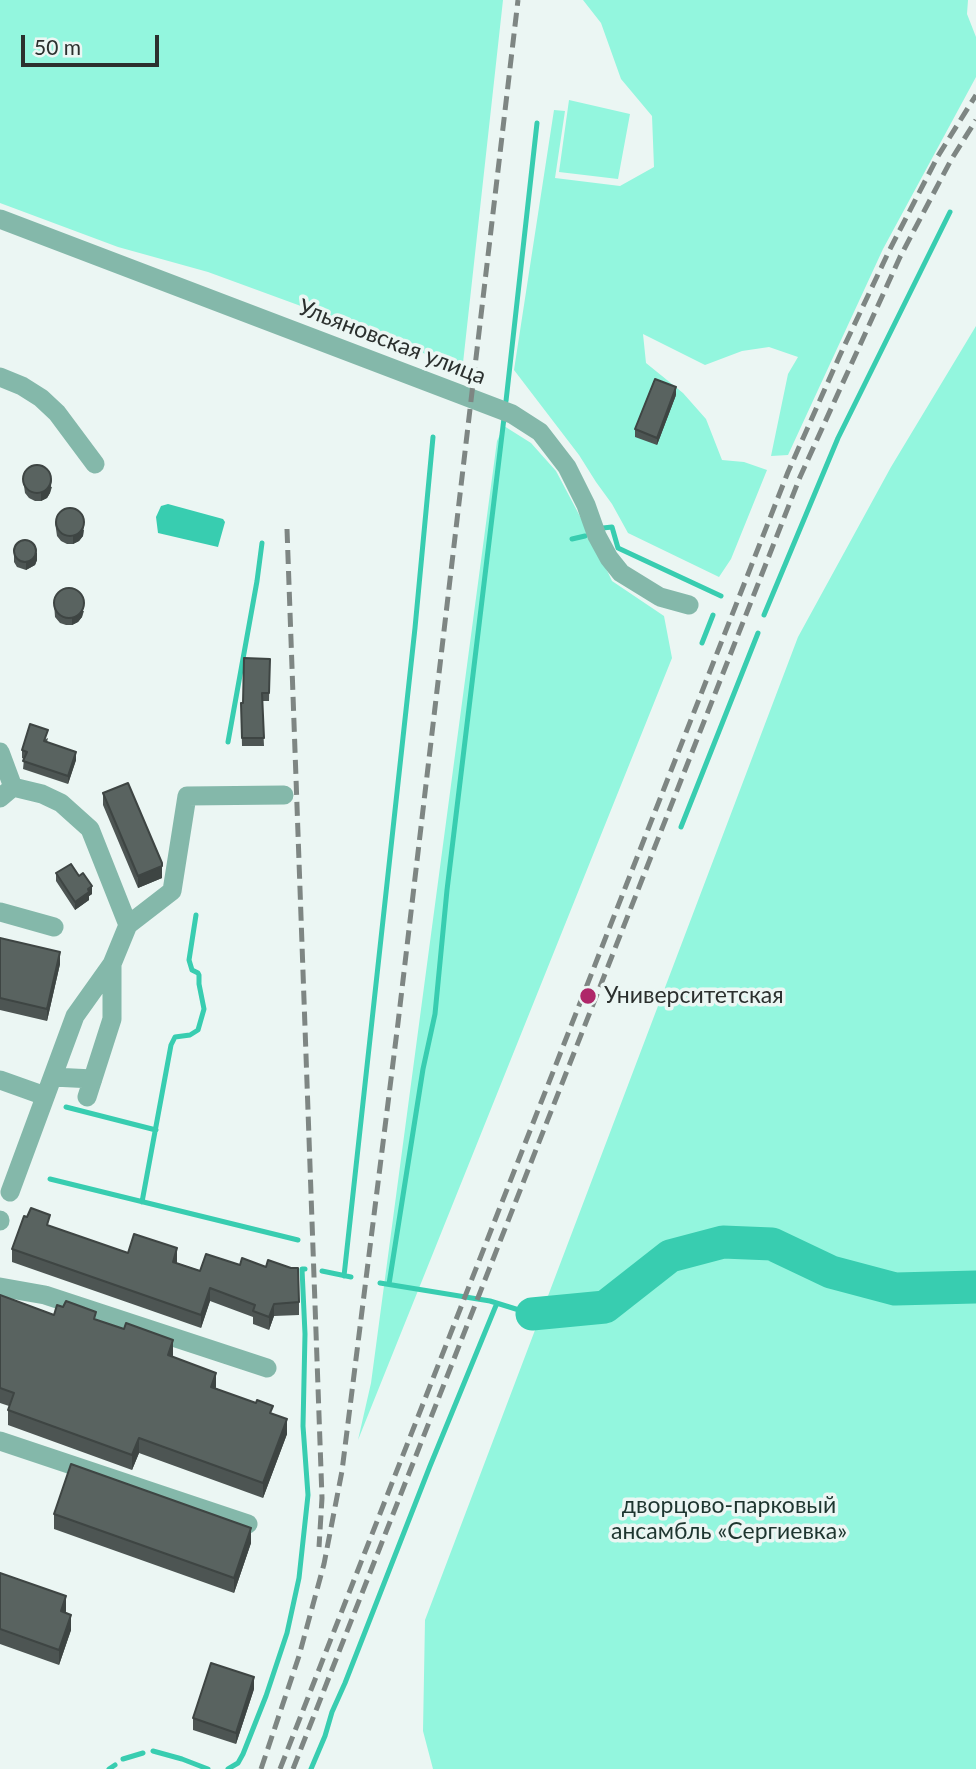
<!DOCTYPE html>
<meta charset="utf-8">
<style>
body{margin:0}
#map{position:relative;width:976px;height:1769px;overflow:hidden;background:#ebf6f3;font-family:Lato,sans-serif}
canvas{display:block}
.scale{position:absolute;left:21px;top:35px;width:138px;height:32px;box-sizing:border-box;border:4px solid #2b302e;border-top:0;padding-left:9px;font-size:21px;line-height:24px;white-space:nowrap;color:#2b302e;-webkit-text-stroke:5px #ebf6f3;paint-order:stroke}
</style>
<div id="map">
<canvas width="976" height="1769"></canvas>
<div class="scale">50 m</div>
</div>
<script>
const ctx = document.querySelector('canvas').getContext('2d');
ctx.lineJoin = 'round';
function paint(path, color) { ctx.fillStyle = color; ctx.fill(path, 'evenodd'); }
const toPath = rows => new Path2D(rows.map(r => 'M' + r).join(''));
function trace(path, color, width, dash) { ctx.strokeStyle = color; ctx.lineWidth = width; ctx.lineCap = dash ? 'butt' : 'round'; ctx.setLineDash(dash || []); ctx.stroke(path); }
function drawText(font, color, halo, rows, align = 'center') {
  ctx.font = font + ' Lato,sans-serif'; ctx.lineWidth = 7; ctx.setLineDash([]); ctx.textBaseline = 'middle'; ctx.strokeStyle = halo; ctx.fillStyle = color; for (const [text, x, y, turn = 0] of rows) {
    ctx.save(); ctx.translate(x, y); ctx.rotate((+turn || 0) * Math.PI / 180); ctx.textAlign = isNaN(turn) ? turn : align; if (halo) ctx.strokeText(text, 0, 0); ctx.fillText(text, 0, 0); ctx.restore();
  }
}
paint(toPath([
 [0,0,503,0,462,372,419,351,309,309,208,272,118,247,0,203],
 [583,0,968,0,967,14,976,37,976,77,883,249,788,455,771,456,788,374,798,357,769,347,742,351,705,365,643,334,646,363,683,393,706,419,722,460,744,462,767,470,731,559,719,577,628,533,612,504,596,482,579,455,514,370,554,110,565,111,555,178,620,186,654,167,652,116,621,79,601,23],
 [569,100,630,114,618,179,559,172],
 [976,326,976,1769,433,1769,423,1731,425,1620,798,637,891,467],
 [504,426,531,443,556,471,592,539,612,581,664,616,672,658,358,1440,371,1383,497,441]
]), '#93f6de');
paint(toPath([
 [168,504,223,519,225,522,218,547,158,533,156,517,161,506]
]), '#38cdb0');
trace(toPath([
 [506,401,537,123],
 [603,528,612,527,618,548,721,596],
 [572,539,585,536],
 [764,615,838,438,950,212],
 [702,643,713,615],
 [228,742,257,581,262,543],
 [681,827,758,633],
 [66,1107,156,1130],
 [50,1179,298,1240],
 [142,1202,171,1045,175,1037,190,1035,198,1030,204,1009,199,984,199,975,198,973,192,970,189,960,196,915],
 [322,1271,351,1277],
 [344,1276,415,628,433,437],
 [380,1283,490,1301,532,1314],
 [389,1284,423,1069,435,1014,447,890,504,418],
 [153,1751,182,1759,208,1769],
 [123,1759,143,1753],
 [109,1769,115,1765],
 [228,1769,238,1763,243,1754,266,1696,287,1633,299,1578,308,1495,303,1426,305,1334,302,1269,305,1269],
 [311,1769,325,1736,332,1712,345,1683,430,1466,497,1303]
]), '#38cdb0', 5);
trace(toPath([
 [532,1314,605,1307,670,1256,723,1242,772,1244,831,1272,895,1289,976,1287]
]), '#38cdb0', 33);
trace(toPath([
 [0,219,512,414,540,432,567,467,586,505,597,536,609,558,621,573,660,597,689,605],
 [0,377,22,386,41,398,57,413,95,464],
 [0,752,13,787],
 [0,798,13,787,42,794,61,803,90,829,128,925,112,964,75,1016,10,1192],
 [0,912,54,927],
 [128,925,172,891,187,796,284,795],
 [53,1077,93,1079],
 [0,1080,45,1096],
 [87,1097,112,1019,112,964],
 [0,1221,0,1220],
 [0,1287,45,1295,267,1368],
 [0,1441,248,1524]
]), '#84b8aa', 19);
trace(toPath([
 [287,529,322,1498,319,1547],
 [261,1769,299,1656,324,1564,342,1471,398,1023,518,0],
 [280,1769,788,472,840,355,889,251,938,156,976,95],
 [293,1769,800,477,900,257,951,160,976,120]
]), '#7e8683', 5, [14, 7]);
paint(toPath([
 [676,395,657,445,635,437,635,429],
 [23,479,52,487,50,493,47,498,41,501,35,501,29,498,25,493],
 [55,522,84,530,83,536,79,541,73,544,67,544,61,541,57,536],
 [14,554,37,560,35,565,26,570,17,567,14,562],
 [54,603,84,611,82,617,78,622,72,625,66,625,60,623,55,617],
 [270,659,269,701,262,701,264,746,242,746,241,703,243,703],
 [48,738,47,742,76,760,68,784,23,769,24,759,22,758,22,750],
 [103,793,162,874,162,878,138,888,103,805],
 [56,873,92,894,89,896,89,900,75,910,56,881],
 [0,938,60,964,47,1021,0,1010],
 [50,1226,128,1253,177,1261,177,1263,299,1302,299,1315,274,1316,269,1330,253,1324,253,1317,210,1301,201,1328,12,1262,12,1249],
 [0,1295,54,1315,96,1319,173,1355,172,1357,216,1388,273,1414,287,1434,263,1498,139,1453,132,1470,8,1425,8,1410,9,1406,0,1403],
 [54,1514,251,1543,234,1593,54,1529],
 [0,1573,66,1611,65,1613,71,1630,59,1665,0,1644],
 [254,1689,236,1744,193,1730,193,1718]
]), '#4d5553');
paint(toPath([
 [676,387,676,395,657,445,657,438],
 [52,479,50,493,47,498,41,501,41,493],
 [84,522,83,536,79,541,73,544,73,536],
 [37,552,37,560,35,565,26,570,26,563],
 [84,603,82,617,78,622,72,625,72,618],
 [76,752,76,760,68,784,68,776],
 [162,863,162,878,138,888,138,876],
 [92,886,92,894,89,896,89,900,75,910,75,902],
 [60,952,60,964,47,1021,47,1009],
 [177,1248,177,1261,173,1275,173,1262],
 [210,1288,210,1301,201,1328,201,1315],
 [274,1304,274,1316,269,1330,269,1317],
 [173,1340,173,1355,168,1371,168,1355],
 [216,1373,216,1388,211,1387],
 [287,1419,287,1434,263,1498,263,1483],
 [139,1438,139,1453,132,1470,132,1455],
 [251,1528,251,1543,234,1593,234,1578],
 [66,1596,66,1611,61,1627,61,1611],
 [71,1615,71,1630,59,1665,59,1650],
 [254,1677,254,1689,236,1744,236,1733]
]), '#3e4543');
const building = toPath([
 [655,379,676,387,657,438,635,429,655,379],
 '23 479a14 14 0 1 1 28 0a14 14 0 1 1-28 0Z',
 '56 522a14 14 0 1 1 28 0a14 14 0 1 1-28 0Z',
 '14 551a11 11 0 1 1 22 0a11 11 0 1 1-22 0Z',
 '54 603a15 15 0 1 1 30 0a15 15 0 1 1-30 0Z',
 [244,658,270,659,269,693,262,693,264,738,242,738,241,703,243,703,244,658],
 [30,724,48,730,44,741,76,752,68,776,23,761,27,752,22,750,30,724],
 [128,783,162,863,162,866,138,876,103,793,128,783],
 [71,864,79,876,83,873,92,886,88,889,89,892,75,902,56,873,71,864],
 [0,938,60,952,47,1009,0,998,0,938],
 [31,1208,50,1215,47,1225,128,1253,134,1234,177,1248,173,1262,200,1271,206,1254,240,1265,242,1258,266,1267,268,1260,291,1268,298,1268,299,1302,274,1304,269,1317,253,1311,255,1305,210,1288,201,1315,12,1249,24,1216,27,1217,31,1208],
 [0,1295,54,1315,57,1305,63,1307,66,1301,96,1312,94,1319,124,1329,126,1323,173,1340,168,1355,216,1373,211,1387,256,1403,257,1400,273,1406,270,1413,287,1419,263,1483,139,1438,132,1455,8,1410,14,1393,0,1388,0,1295],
 [71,1464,251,1528,234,1578,54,1514,71,1464],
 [0,1573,66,1596,61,1611,71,1615,59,1650,0,1629,0,1573],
 [211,1663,254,1677,236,1733,193,1718,211,1663]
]);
paint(building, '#596360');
trace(building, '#3e4543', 2);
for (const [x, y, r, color] of [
 [588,996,9,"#af2769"]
]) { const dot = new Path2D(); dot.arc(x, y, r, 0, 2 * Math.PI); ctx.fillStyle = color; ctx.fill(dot); trace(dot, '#ebf6f3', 2.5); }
drawText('23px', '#2b302e', '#ebf6f3', [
 ["Ульяновская улица",392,342,21]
]);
drawText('23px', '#2b302e', '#ebf6f3', [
 ["Университетская",604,996]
], 'left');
drawText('23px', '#1d352f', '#ebf6f3', [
 ["дворцово-парковый",729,1506],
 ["ансамбль «Сергиевка»",729,1532]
]);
</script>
